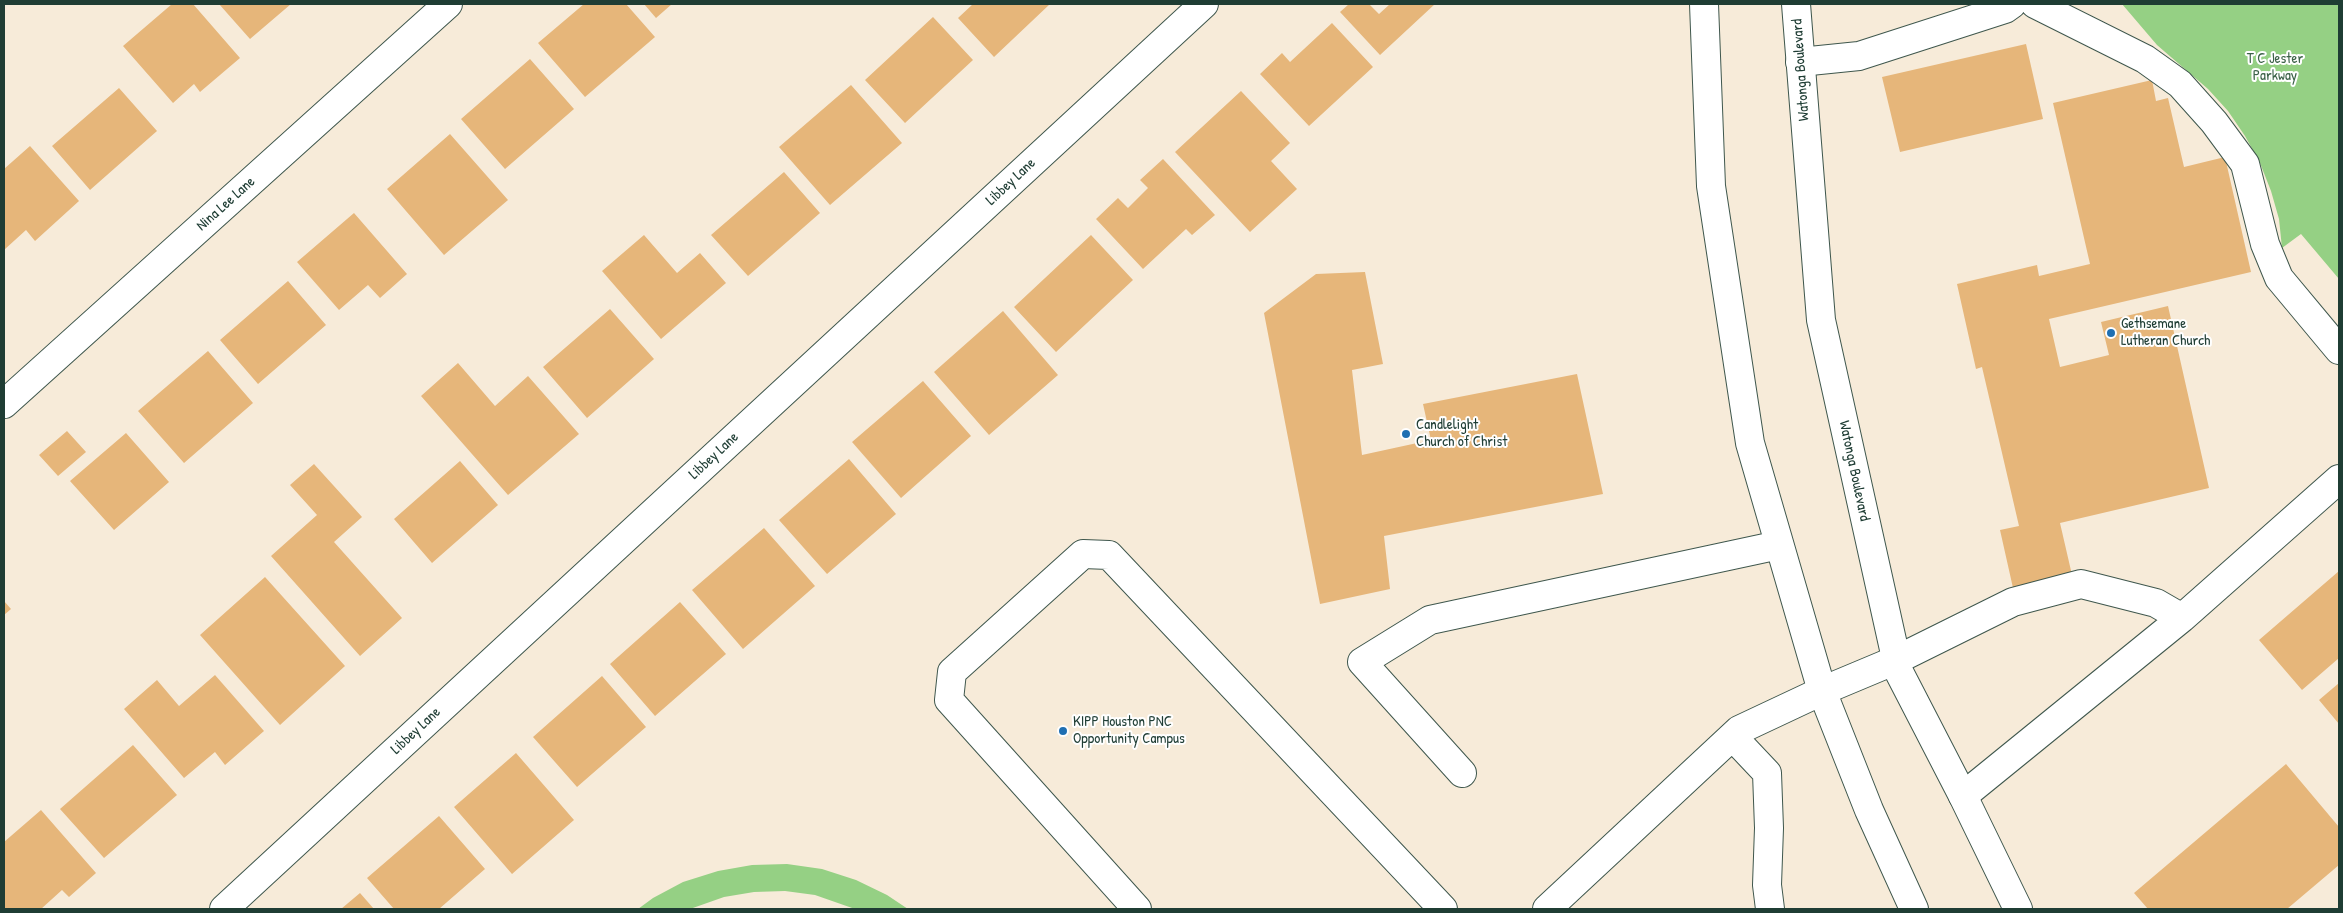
<!DOCTYPE html>
<style>
body{margin:0}
#map{position:relative;width:2343px;height:913px;overflow:hidden;background:#f7ebd9;font-family:"Patrick Hand",sans-serif}
canvas{display:block}
.frame{position:absolute;inset:0;border:5px solid #1f3d34;pointer-events:none}
</style>
<div id="map">
<canvas width="2343" height="913"></canvas>
<div class="frame"></div>
</div>
<script>
const ctx = document.querySelector('canvas').getContext('2d');
ctx.lineJoin = 'round';
function paint(path, color) { ctx.fillStyle = color; ctx.fill(path, 'evenodd'); }
const toPath = rows => new Path2D(rows.map(r => 'M' + r).join(''));
function trace(path, color, width, dash) { ctx.strokeStyle = color; ctx.lineWidth = width; ctx.lineCap = dash ? 'butt' : 'round'; ctx.setLineDash(dash || []); ctx.stroke(path); }
function drawText(font, color, halo, rows, align = 'center') {
  ctx.font = font + ' "Patrick Hand",sans-serif'; ctx.lineWidth = 4; ctx.setLineDash([]); ctx.textBaseline = 'middle'; ctx.strokeStyle = halo; ctx.fillStyle = color; for (const [text, x, y, turn = 0] of rows) {
    ctx.save(); ctx.translate(x, y); ctx.rotate((+turn || 0) * Math.PI / 180); ctx.textAlign = isNaN(turn) ? turn : align; if (halo) ctx.strokeText(text, 0, 0); ctx.fillText(text, 0, 0); ctx.restore();
  }
}
paint(toPath([
 [2122,4,2339,4,2339,279,2301,234,2282,248,2279,219,2271,191,2260,163,2245,136,2228,111,2208,89,2157,45],
 [787,864,822,869,856,880,887,895,908,909,855,909,815,895,785,891,754,892,724,897,690,909,638,909,653,898,683,882,718,871,752,865]
]), '#95d084');
paint(toPath([
 [172,4,193,4,240,58,200,92,194,84,173,103,123,46],
 [219,4,291,4,250,39],
 [584,4,626,4,655,37,585,97,538,43],
 [644,4,672,4,656,18],
 [973,4,1050,4,994,57,958,18],
 [1349,4,1369,4,1379,14,1390,4,1435,4,1380,55,1340,12],
 [933,17,973,60,905,123,865,80],
 [1332,23,1373,67,1309,126,1260,74,1282,53,1290,62],
 [2026,44,2043,119,1900,152,1882,77],
 [530,59,574,109,505,169,461,119],
 [2152,80,2156,101,2168,98,2184,167,2225,157,2251,272,2049,319,2060,367,2109,355,2101,322,2168,306,2209,488,2060,523,2072,575,2013,588,2000,530,2019,526,1982,367,1976,369,1957,284,2037,265,2039,276,2090,264,2053,103],
 [851,85,902,143,830,205,779,147],
 [119,88,157,131,90,190,52,146],
 [1241,91,1290,143,1271,161,1297,189,1250,232,1175,152],
 [450,134,508,200,444,255,387,189],
 [30,146,79,201,35,241,26,230,4,250,4,169],
 [1163,159,1215,215,1192,235,1186,229,1143,269,1096,219,1118,198,1128,208,1148,188,1140,180],
 [784,172,820,213,748,276,711,235],
 [354,213,407,274,380,298,368,285,339,310,297,262],
 [644,235,677,273,700,253,726,283,661,339,602,271],
 [1091,235,1133,280,1056,352,1014,307],
 [1365,272,1383,364,1352,370,1362,455,1431,440,1423,404,1577,374,1603,494,1384,536,1390,589,1320,604,1264,313,1316,274],
 [288,281,326,325,258,384,220,340],
 [610,309,654,359,587,418,543,367],
 [1003,311,1058,375,989,435,934,372],
 [208,351,253,403,184,463,138,411],
 [458,363,495,406,528,376,579,434,508,495,421,396],
 [923,381,971,436,901,498,852,442],
 [67,431,86,452,58,476,39,455],
 [126,433,169,482,114,530,70,481],
 [849,459,896,514,827,574,779,520],
 [460,461,498,505,432,563,394,519],
 [314,464,362,517,334,542,402,618,360,656,271,556,317,515,290,485],
 [764,528,815,586,743,649,692,590],
 [2339,571,2339,658,2302,690,2259,640],
 [265,577,345,666,280,725,200,635],
 [4,601,11,609,4,615],
 [680,602,726,654,655,716,610,664],
 [215,675,264,731,225,765,215,752,184,778,124,709,157,680,179,706],
 [602,676,646,727,577,787,533,737],
 [2339,683,2339,724,2319,700],
 [133,745,177,795,104,858,60,809],
 [516,753,574,820,512,874,454,807],
 [2286,764,2339,827,2339,865,2287,909,2148,909,2134,893],
 [41,810,96,873,69,897,62,890,41,909,5,909,4,842],
 [439,816,485,869,439,909,394,909,367,878],
 [360,893,374,909,341,909]
]), '#e6b67a');
const minor = toPath([
 [2035,4,2145,59,2180,84,2214,122,2245,164,2265,244,2279,278,2339,350],
 [1800,62,1859,56,2005,9,2012,4],
 [4,404,448,4],
 [1733,737,1767,773,1769,828,1767,885,1770,909],
 [1462,773,1362,662,1430,620,1779,545],
 [1963,796,2182,618],
 [224,909,1204,4],
 [1137,909,949,700,952,672,1083,554,1109,555,1443,909],
 [1547,909,1739,730,1822,691,1896,660,2013,602,2081,584,2156,603,2182,618,2339,479]
]);
const major = toPath([
 [1704,4,1711,186,1750,443,1822,691,1869,810,1914,909],
 [1796,4,1821,320,1899,672,1963,796,2018,909]
]);
trace(minor, '#3f574d', 30);
trace(major, '#3f574d', 30);
trace(minor, '#fff', 28);
trace(major, '#fff', 28);
for (const [x, y, r, color] of [
 [2111,333,5,"#1f6fb2"],
 [1406,434,5,"#1f6fb2"],
 [1063,731,5,"#1f6fb2"]
]) { const dot = new Path2D(); dot.arc(x, y, r, 0, 2 * Math.PI); ctx.fillStyle = color; ctx.fill(dot); trace(dot, '#fff', 2); }
drawText('15px', '#3c6248', '#fff', [
 ["T C Jester",2275,59],
 ["Parkway",2275,76]
]);
drawText('15px', '#1f3d34', '#fff', [
 ["Watonga Boulevard",1801,70,-94],
 ["Libbey Lane",1011,182,-43],
 ["Nina Lee Lane",226,204,-42],
 ["Libbey Lane",714,456,-43],
 ["Watonga Boulevard",1854,471,78],
 ["Libbey Lane",416,731,-43]
]);
drawText('15px', '#1f3d34', '#fff', [
 ["Gethsemane",2121,324],
 ["Lutheran Church",2121,341],
 ["Candlelight",1416,425],
 ["Church of Christ",1416,442],
 ["KIPP Houston PNC",1073,722],
 ["Opportunity Campus",1073,739]
], 'left');
</script>
